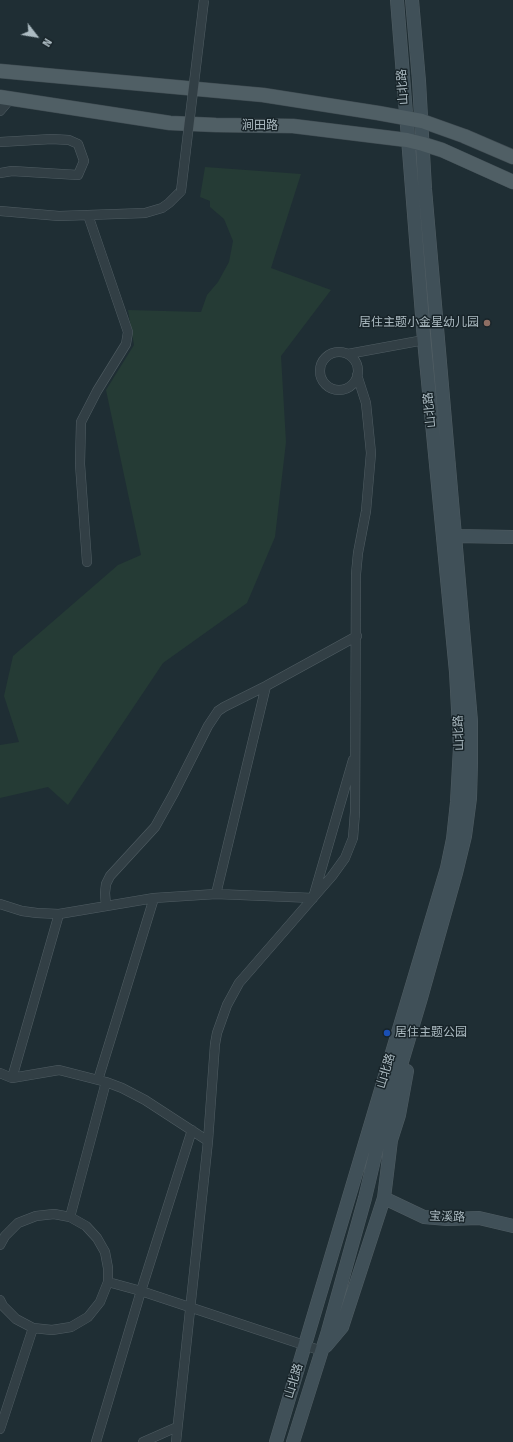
<!DOCTYPE html>
<meta charset="utf-8">
<style>
body{margin:0}
#map{position:relative;width:513px;height:1442px;overflow:hidden;background:#1f2e34;font-family:"Fira Sans",sans-serif}
canvas{display:block}
.north{position:absolute;left:16px;top:16px;width:40px;height:40px;-webkit-text-stroke:3px #182429;paint-order:stroke;rotate:121deg;font-size:11px;font-weight:700;line-height:16px;text-align:center;color:#acbbc2}
.north::after{content:'';display:block;margin:auto;width:14px;height:18px;background:#acbbc2;clip-path:polygon(50% 0,100% 100%,50% 72%,0 100%)}
</style>
<div id="map">
<canvas width="513" height="1442"></canvas>
<div class="north">N</div>
</div>
<script>
const ctx = document.querySelector('canvas').getContext('2d');
ctx.lineJoin = 'round';
function paint(path, color) { ctx.fillStyle = color; ctx.fill(path, 'evenodd'); }
const toPath = rows => new Path2D(rows.map(r => 'M' + r).join(''));
function trace(path, color, width, dash) { ctx.strokeStyle = color; ctx.lineWidth = width; ctx.lineCap = dash ? 'butt' : 'round'; ctx.setLineDash(dash || []); ctx.stroke(path); }
function drawText(font, color, halo, rows, align = 'center') {
  ctx.font = font + ' "Fira Sans","Noto Sans SC",sans-serif'; ctx.lineWidth = 3; ctx.setLineDash([]); ctx.textBaseline = 'middle'; ctx.strokeStyle = halo; ctx.fillStyle = color; for (const [text, x, y, turn = 0] of rows) {
    ctx.save(); ctx.translate(x, y); ctx.rotate((+turn || 0) * Math.PI / 180); ctx.textAlign = isNaN(turn) ? turn : align; if (halo) ctx.strokeText(text, 0, 0); ctx.fillText(text, 0, 0); ctx.restore();
  }
}
paint(toPath([
 [205,167,301,174,271,268,331,290,281,356,286,442,275,537,247,603,163,663,68,805,48,787,0,798,0,745,19,742,4,696,13,656,118,565,141,555,106,390,134,345,128,310,201,312,207,295,218,282,229,262,233,241,224,219,210,207,210,201,200,197]
]), '#253b35');
const street = toPath([
 [0,111,11,98],
 [0,142,52,139,69,140,78,144,84,161,78,175,12,171,0,173],
 [0,211,59,216,145,213,162,208,169,203,181,191],
 '320 371a19 19 0 1 1 38 0a19 19 0 1 1-38 0Z',
 [348,354,424,340],
 [87,562,80,464,81,422,97,391,126,344,128,332,88,215],
 [216,894,266,686],
 [0,904,22,911,37,913,59,914,154,898,216,894,313,898,353,760],
 [106,906,105,893,106,884,110,876,155,827,174,793,208,726,218,711,224,707,266,686,357,636],
 [0,1073,12,1078,59,1070,106,1082,122,1088,145,1100,208,1141],
 [12,1078,59,914],
 [98,1080,154,898],
 [70,1217,106,1082],
 [0,1245,5,1236,18,1223,36,1216,54,1214,70,1217,86,1226,97,1238,105,1252,108,1268,108,1282,100,1302,88,1317,71,1327,52,1330,33,1328,16,1319,3,1306,0,1300],
 [108,1282,141,1291,322,1351],
 [0,1429,33,1328],
 [96,1442,141,1291,192,1130],
 [143,1442,177,1427],
 [176,1442,208,1141,215,1044,217,1033,227,1005,239,983,332,876,345,858,353,838,355,812,356,574,358,553,366,511,371,453,366,403,357,375]
]);
const secondary = toPath([
 [456,536,513,537],
 [384,1198,424,1217,447,1219,479,1218,513,1226],
 [326,1346,342,1327,384,1198,391,1140,399,1115,407,1071],
 [276,1442,447,868,453,839,457,802,460,747,456,672,424,340,397,0],
 [293,1442,328,1331,365,1198,379,1139,421,998,456,873,465,836,470,798,471,763,471,721,425,189,419,81,412,0]
]);
const primary = toPath([
 [0,71,263,95,378,113,422,121,464,136,513,157],
 [0,97,170,123,216,125,293,126,407,140,423,144,442,150,513,182]
]);
trace(street, '#505d63', 10);
trace(secondary, '#505d63', 14);
trace(primary, '#3f4b51', 15);
trace(street, '#323f45', 9);
trace(secondary, '#405058', 13);
trace(primary, '#505f65', 14);
const streetBridge = toPath([
 [181,191,204,0]
]);
trace(streetBridge, '#505d63', 10, []);
trace(streetBridge, '#323f45', 9);
for (const [x, y, r, color] of [
 [487,323,4,"#8d6e63"],
 [387,1033,4,"#1a4fb4"]
]) { const dot = new Path2D(); dot.arc(x, y, r, 0, 2 * Math.PI); ctx.fillStyle = color; ctx.fill(dot); trace(dot, '#182429', 1.5); }
drawText('12px', '#acbbc2', '#182429', [
 ["山北路",403,87,-94],
 ["涧田路",260,126],
 ["山北路",430,410,-96],
 ["山北路",459,733,-92],
 ["山北路",386,1071,-73],
 ["宝溪路",447,1217,2],
 ["山北路",294,1381,-73]
]);
drawText('12px', '#acbbc2', '#182429', [
 ["居住主题小金星幼儿园",479,323],
 ["居住主题公园",395,1033,"left"]
], 'right');
</script>
